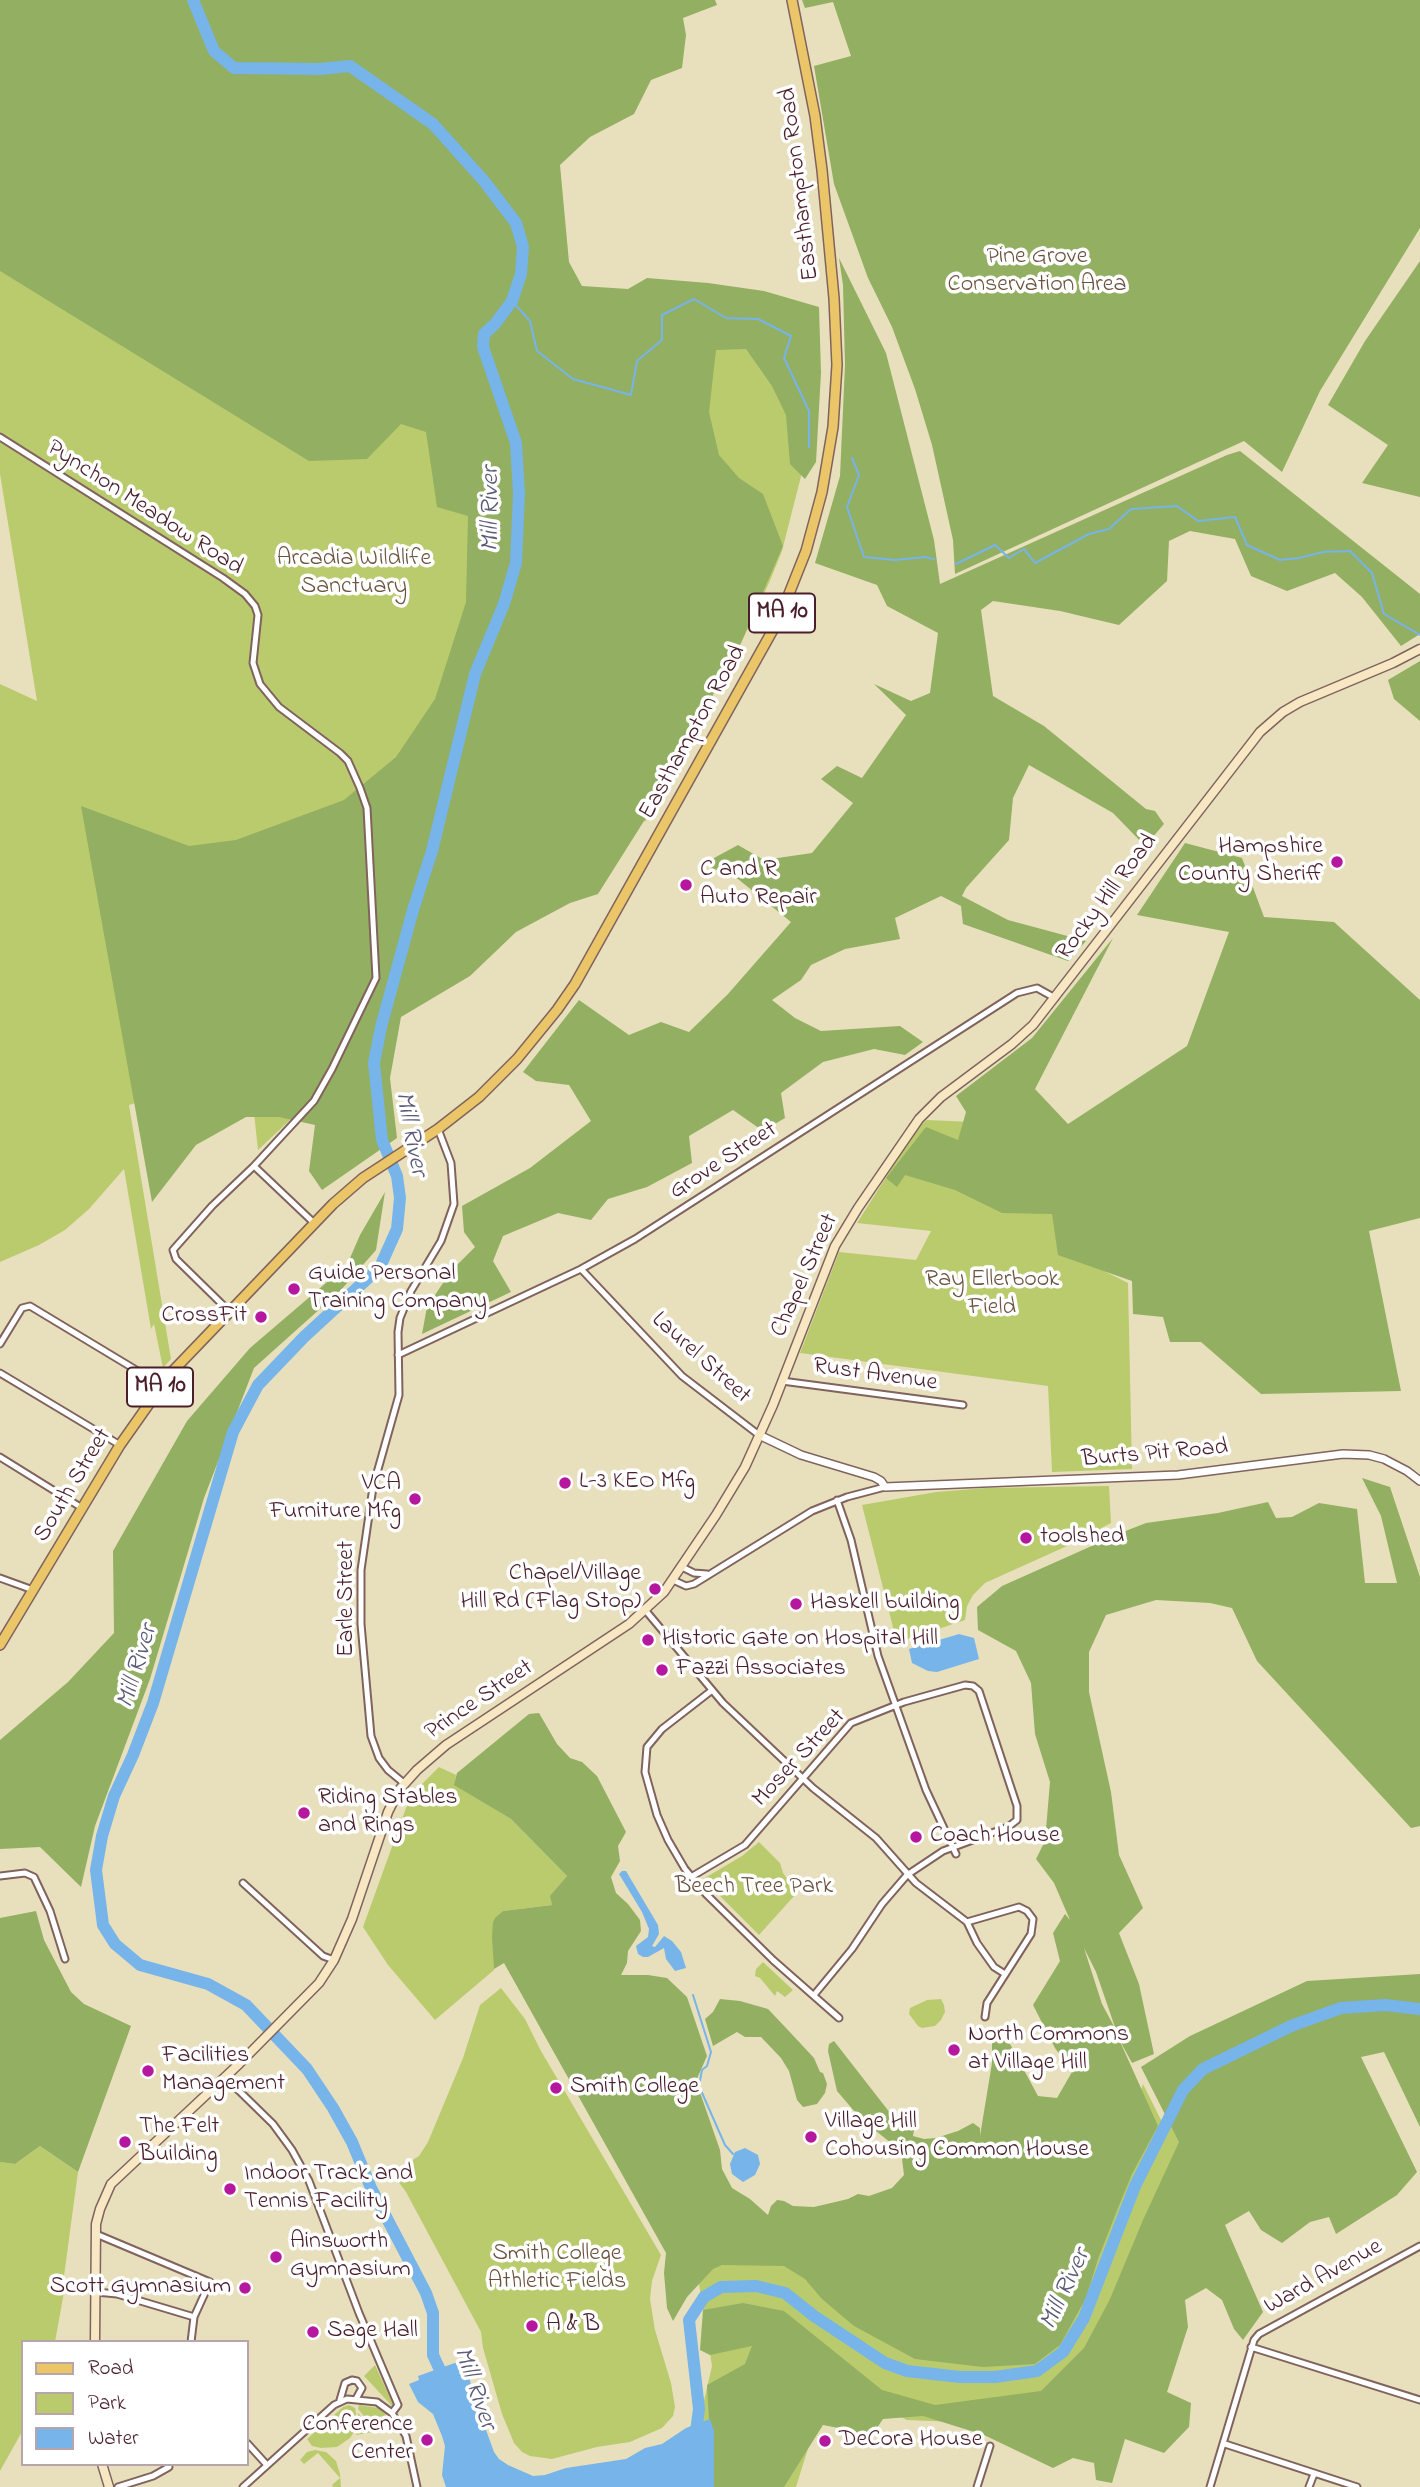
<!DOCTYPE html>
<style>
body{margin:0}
#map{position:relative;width:1420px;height:2487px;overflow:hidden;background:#e8e0bd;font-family:"Indie Flower",sans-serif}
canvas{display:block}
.legend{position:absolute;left:21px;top:2340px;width:228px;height:126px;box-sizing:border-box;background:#fff;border:2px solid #b7a5aa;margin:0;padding:9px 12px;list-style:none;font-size:21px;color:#4a1f2b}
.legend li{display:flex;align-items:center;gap:14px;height:35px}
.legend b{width:35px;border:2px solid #b7a5aa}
</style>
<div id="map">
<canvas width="1420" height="2487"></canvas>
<ul class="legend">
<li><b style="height:9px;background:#ebc669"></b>Road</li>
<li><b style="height:19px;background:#bacb6e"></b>Park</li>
<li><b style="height:19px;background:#76b4e9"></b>Water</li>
</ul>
</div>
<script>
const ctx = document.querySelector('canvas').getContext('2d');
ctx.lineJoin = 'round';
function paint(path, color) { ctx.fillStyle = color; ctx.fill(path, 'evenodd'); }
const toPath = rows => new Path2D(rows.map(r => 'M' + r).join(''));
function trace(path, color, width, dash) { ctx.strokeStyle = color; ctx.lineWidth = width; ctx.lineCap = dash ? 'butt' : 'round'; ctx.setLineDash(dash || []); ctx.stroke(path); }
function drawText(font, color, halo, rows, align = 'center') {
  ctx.font = font + ' "Indie Flower",sans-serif'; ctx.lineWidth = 7; ctx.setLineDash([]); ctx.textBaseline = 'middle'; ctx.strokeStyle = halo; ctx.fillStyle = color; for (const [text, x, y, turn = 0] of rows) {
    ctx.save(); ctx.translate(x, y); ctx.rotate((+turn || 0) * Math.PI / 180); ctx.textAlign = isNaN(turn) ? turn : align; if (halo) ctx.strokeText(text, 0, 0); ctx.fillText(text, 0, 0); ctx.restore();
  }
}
paint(toPath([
 [0,0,553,16,564,315,740,319,809,445,782,551,769,583,741,643,645,822,618,779,307,1104,258,1150,253,1104,202,1082,129,1105,171,1359,163,1368,154,1324,151,1329,124,1169,89,1209,65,1230,39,1245,0,1262,0,684,37,701,0,474],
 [927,1120,973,1122,1055,1176,1062,1250,1128,1283,1132,1469,1052,1472,1048,1386,800,1353,839,1252,916,1260,931,1231,857,1223,918,1127],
 [1109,1486,1111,1523,1067,1546,985,1583,973,1595,967,1606,965,1620,897,1643,862,1505,936,1492,986,1488],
 [439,1767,456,1775,455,1785,511,1819,567,1876,551,1896,552,1905,503,1911,493,1922,494,1970,435,2020,388,1965,363,1927,406,1808,418,1788],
 [759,1842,780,1863,783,1873,788,1880,804,1885,759,1935,703,1879,742,1856],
 [763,1962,793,1990,785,1997,777,1991,775,1996,760,1978,755,1976,756,1969],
 [501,1988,525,2019,541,2051,661,2255,652,2281,650,2299,655,2330,671,2383,675,2407,673,2416,662,2428,630,2442,597,2447,552,2459,530,2456,522,2452,514,2443,502,2414,483,2348,481,2332,406,2192,392,2173,419,2156,428,2142,463,2058,480,2005],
 [941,1999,944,2005,945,2012,941,2020,935,2026,922,2028,918,2026,909,2014,910,2008,927,2000],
 [1143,2084,1165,2128,1181,2093,1219,2101,1109,2358,1004,2424,907,2420,829,2381,796,2487,752,2487,689,2466,712,2366,699,2284,680,2255,895,2256,1141,2090],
 [40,2146,78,2172,62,2291,64,2292,55,2342,23,2342,23,2430,0,2471,0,2162,15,2164],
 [375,2365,393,2404,392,2406,364,2376],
 [349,2405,355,2408,356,2414,354,2432,350,2438,337,2447,321,2448,312,2446,307,2439,343,2407],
 [359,2405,379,2408,392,2421,377,2431,358,2409],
 [358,2413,373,2431,373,2432,356,2435],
 [315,2450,326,2452,336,2461,340,2474,341,2487,333,2487,332,2485,340,2478,318,2453,304,2464,300,2460,307,2452]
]), '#bacb6e');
paint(toPath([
 [0,0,715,0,717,5,683,18,686,35,682,68,651,80,634,114,590,137,560,165,569,262,582,286,628,289,647,278,708,283,764,291,819,307,821,373,816,462,805,479,790,464,786,415,772,386,746,349,716,350,709,412,719,455,739,478,763,494,783,546,741,643,644,821,598,894,570,903,516,932,470,976,401,1017,390,1078,397,1138,322,1190,309,1171,315,1125,279,1117,246,1117,196,1145,152,1202,81,806,189,846,236,840,344,800,396,757,435,699,466,602,468,516,437,507,426,432,401,424,367,459,309,461,0,271],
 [802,0,1420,0,1420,228,1320,391,1282,472,1244,441,955,574,953,540,932,445,915,389,892,327,868,278,834,184,814,66,851,56,833,2,805,8],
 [839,258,886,353,934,540,940,584,1227,455,1240,451,1420,594,1420,634,1401,646,1362,597,1335,573,1287,591,1251,576,1235,539,1190,531,1169,541,1167,581,1119,625,1060,611,993,601,981,610,993,696,1044,726,1146,809,1155,811,1164,824,1145,846,1113,813,1029,765,1013,798,1009,840,966,888,962,896,1008,920,1086,941,1068,961,963,924,961,906,941,896,895,918,900,939,845,949,811,965,801,980,772,1000,795,1018,821,1031,900,1026,923,1042,905,1055,874,1049,823,1062,781,1093,785,1118,763,1131,733,1110,689,1136,692,1163,647,1187,608,1199,591,1220,558,1213,503,1236,493,1261,511,1292,422,1334,427,1307,451,1271,475,1247,464,1232,462,1206,530,1168,591,1121,569,1085,536,1081,523,1072,579,1000,629,1035,661,1022,689,1032,728,994,791,922,738,879,703,864,738,845,764,860,812,853,853,803,821,779,837,766,862,778,906,715,874,684,911,701,930,693,938,633,887,606,877,585,815,563,840,476,845,365,843,285],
 [1420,261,1420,497,1362,483,1388,445,1328,405,1365,341],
 [1420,661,1420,721,1394,699,1388,680],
 [1185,843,1242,858,1264,917,1334,922,1420,1000,1420,1218,1369,1231,1401,1391,1261,1394,1201,1342,1170,1342,1163,1317,1133,1314,1132,1281,1058,1255,1052,1214,1002,1213,955,1190,905,1175,897,1187,886,1178,926,1127,958,1140,966,1112,956,1096,1032,1038,1113,938,1035,1089,1068,1124,1187,1046,1229,932,1137,915],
 [385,1192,376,1250,341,1290,254,1368,204,1498,150,1679,95,1826,81,1887,40,1847,0,1849,0,1740,68,1682,114,1633,113,1551,187,1421,250,1348,347,1265,360,1235],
 [1362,1478,1390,1487,1420,1577,1420,1826,1411,1828,1257,1661,1232,1608,1210,1603,1156,1600,1106,1615,1089,1652,1089,1692,1111,1792,1119,1855,1143,1908,1119,1933,1139,1984,1154,2054,1132,2063,1118,2037,1158,2126,1132,2174,1118,2208,1098,2259,1086,2298,1060,2345,1035,2364,983,2367,915,2359,854,2326,822,2299,805,2279,784,2266,722,2265,713,2269,687,2297,673,2321,667,2308,664,2273,666,2253,504,1963,494,1969,492,1937,493,1922,495,1918,503,1911,552,1905,550,1896,567,1876,511,1819,454,1785,457,1773,529,1714,539,1713,557,1744,570,1758,582,1762,597,1776,626,1832,618,1846,620,1861,611,1877,616,1893,628,1904,640,1920,641,1931,628,1951,627,1963,621,1975,648,1975,667,1978,687,1997,707,2056,696,2081,720,2150,722,2169,732,2188,750,2199,768,2215,771,2206,777,2200,784,2201,793,2206,814,2207,848,2199,858,2194,869,2196,892,2188,904,2175,901,2151,861,2119,837,2091,828,2051,829,2044,834,2041,894,2118,914,2130,913,2136,924,2139,936,2138,958,2131,973,2123,980,2128,980,2136,992,2063,992,2029,1010,2044,1038,2096,1057,2098,1072,2072,1055,2048,1033,2005,1060,1961,1053,1933,1065,1914,1070,1920,1054,1883,1036,1859,1045,1841,1050,1782,1035,1734,1031,1683,1016,1651,978,1630,977,1607,1002,1586,1123,1532,1146,1523,1218,1513,1268,1502,1276,1518,1292,1517,1319,1503,1357,1509,1365,1583,1397,1583,1381,1516],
 [1084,1948,1096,1972,1116,2030,1102,2004],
 [36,1911,44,1940,71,1992,84,2004,131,2026,78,2172,40,2146,15,2164,0,2162,0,1918],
 [1420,1974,1420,2127,1384,2052,1361,2057,1417,2172,1397,2195,1336,2234,1329,2217,1310,2222,1282,2243,1261,2230,1249,2211,1225,2225,1263,2312,1243,2340,1234,2329,1222,2300,1206,2288,1185,2300,1188,2327,1167,2392,1191,2403,1189,2427,1164,2453,1125,2439,1112,2483,1096,2480,1094,2463,1073,2458,1053,2468,984,2435,923,2416,883,2419,869,2440,854,2431,823,2425,784,2487,713,2487,707,2385,745,2364,752,2346,710,2355,700,2350,703,2310,743,2303,784,2311,882,2390,935,2405,1041,2391,1084,2348,1110,2299,1143,2220,1179,2142,1141,2067,1190,2036,1307,1981],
 [720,1999,740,2001,768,2009,787,2029,814,2058,820,2072,823,2073,827,2084,825,2093,817,2104,803,2107,797,2100,789,2071,781,2058,761,2037,745,2037,737,2032,713,2046,705,2019,713,2012]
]), '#93af61');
paint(toPath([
 [959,1634,974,1638,979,1659,937,1672,928,1671,912,1663,909,1649],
 [622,1871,626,1871,658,1925,659,1934,652,1946,655,1947,664,1936,672,1941,681,1952,686,1968,675,1971,666,1959,664,1948,648,1957,643,1957,638,1954,636,1946,648,1937,649,1929,642,1912,619,1874],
 [745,2148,758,2155,760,2164,755,2175,743,2182,732,2174,730,2164,735,2152],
 [466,2359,472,2391,494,2452,499,2459,508,2465,533,2476,545,2475,566,2468,626,2459,645,2448,662,2444,686,2428,710,2419,714,2431,714,2487,446,2487,442,2475,445,2446,442,2436,433,2414,418,2402,409,2384,419,2380,418,2376]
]), '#76b4e9');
trace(toPath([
 [512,301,530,321,537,351,573,379,631,395,637,361,662,340,662,315,694,299,726,318,758,319,791,336,784,358,809,411,809,447],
 [852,458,859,475,847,507,864,557,895,560,925,557,934,559],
 [956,564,995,545,1009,558,1024,549,1035,563,1089,534,1109,529,1131,509,1177,506,1198,521,1235,517,1247,545,1280,560,1299,558,1323,552,1350,551,1372,573,1384,614,1420,635],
 [693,1995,711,2052,707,2066,702,2070,699,2086,725,2145,733,2154]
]), '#76b4e9', 2);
trace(toPath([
 [193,0,214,51,234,68,320,69,350,66,433,124,484,181,516,223,523,247,521,274,512,301,495,324,484,334,483,347,516,443,519,493,516,563,504,604,475,674,432,851,413,910,381,1027,374,1063,382,1140,397,1176,400,1198,397,1229,380,1267,304,1337,258,1385,233,1432,153,1703,133,1755,114,1796,102,1836,96,1870,103,1925,115,1944,140,1965,208,1984,246,2005,307,2069,333,2108,352,2142,371,2188,426,2293,433,2313,433,2355,446,2383],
 [695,2438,699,2409,689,2320,704,2297,721,2287,756,2286,785,2293,814,2316,885,2363,907,2371,960,2377,995,2377,1037,2371,1063,2352,1084,2318,1135,2186,1183,2090,1203,2069,1291,2026,1341,2008,1385,2005,1420,2009]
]), '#76b4e9', 12);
const minor = toPath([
 [0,437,223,578,245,594,255,606,258,615,253,663,260,684,279,707,340,753,348,761,360,788,367,808,376,978,332,1069,314,1101,254,1166],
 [581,1269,682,1376,759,1435],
 [229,1311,176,1259,173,1250,212,1206,254,1166,314,1223],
 [0,1344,22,1308,30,1306,161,1385],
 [398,1355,581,1269,635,1239,1017,993,1037,988,1055,998],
 [0,1373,120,1445],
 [782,1381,963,1405],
 [0,1457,82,1508],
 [837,1500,851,1540,878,1656,926,1790,956,1854],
 [682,1567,694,1573,707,1574],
 [0,1578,33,1590],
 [673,1580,686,1586,694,1584,812,1511,847,1497,885,1487],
 [646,1611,723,1703,813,1788,876,1838,916,1883,967,1922],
 [711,1691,662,1729,647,1747,645,1772,657,1815,668,1840,685,1869,706,1894,773,1960,839,2018],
 [405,1784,388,1770,379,1758,371,1736,361,1624,361,1570,373,1487,399,1395,398,1332,400,1318,411,1291,441,1241,454,1204,451,1163,438,1129],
 [0,1876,25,1873,34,1877,50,1911,65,1959],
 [691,1877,745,1845,851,1723,904,1702,965,1685,973,1686,979,1691,1017,1806,1017,1820,1008,1827,943,1851,907,1875,882,1904,852,1949,814,1995],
 [243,1883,323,1956,334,1960],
 [985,2017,987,2003,1031,1934,1033,1919,1027,1911,1019,1907,967,1922,977,1943,994,1967,1005,1974],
 [225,2077,273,2124,292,2150,309,2181,359,2313,398,2405,392,2413],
 [96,2234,210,2282,194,2317,191,2342],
 [96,2292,117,2294,194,2317],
 [1251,2347,1420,2400],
 [340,2400,345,2383,352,2380,357,2381,362,2388,356,2399],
 [247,2443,267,2465],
 [1225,2444,1357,2487],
 [118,2487,153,2476,169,2467],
 [243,2487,334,2405,347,2399,377,2402,392,2413,406,2436,417,2487],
 [977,2487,990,2446],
 [1210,2487,1254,2340,1259,2334,1420,2246],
 [1309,2487,1314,2474]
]);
const tertiary = toPath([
 [759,1435,801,1455,874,1477,881,1481,885,1487,1178,1475,1343,1454,1369,1455,1384,1459,1407,1471,1420,1481]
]);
const secondary = toPath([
 [95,2342,96,2224,100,2209,111,2184,239,2064,319,1983,334,1960,352,1919,388,1812,399,1790,417,1770,446,1745,629,1624,664,1592,716,1515,745,1467,773,1405,835,1246,858,1208,919,1119,941,1097,1012,1044,1033,1025,1260,732,1283,712,1300,702,1393,663,1420,649],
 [102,2464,109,2487]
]);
const primary = toPath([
 [0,1645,120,1445,170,1374,333,1204,363,1178,438,1129,479,1097,517,1059,557,1010,575,984,779,619,806,551,822,492,833,427,837,365,834,298,822,170,815,116,792,0]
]);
trace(minor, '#81635e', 9);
trace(tertiary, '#81635e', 10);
trace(secondary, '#81635e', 11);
trace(primary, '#81635e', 12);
trace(minor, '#fff', 5);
trace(tertiary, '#fff', 7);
trace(secondary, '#f7e8c3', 8);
trace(primary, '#ebc669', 9);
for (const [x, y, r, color] of [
 [1337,862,7,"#b5179e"],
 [686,885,7,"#b5179e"],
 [294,1289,7,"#b5179e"],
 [261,1317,7,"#b5179e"],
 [565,1483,7,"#b5179e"],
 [415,1499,7,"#b5179e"],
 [1026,1538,7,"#b5179e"],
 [655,1589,7,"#b5179e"],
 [796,1604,7,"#b5179e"],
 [648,1640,7,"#b5179e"],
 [662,1670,7,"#b5179e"],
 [304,1813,7,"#b5179e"],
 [916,1837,7,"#b5179e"],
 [954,2050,7,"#b5179e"],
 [148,2071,7,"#b5179e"],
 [556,2088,7,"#b5179e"],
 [811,2137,7,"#b5179e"],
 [125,2142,7,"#b5179e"],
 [230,2189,7,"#b5179e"],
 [276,2257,7,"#b5179e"],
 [245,2288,7,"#b5179e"],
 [532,2326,7,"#b5179e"],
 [313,2332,7,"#b5179e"],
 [427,2440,7,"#b5179e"],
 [825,2441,7,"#b5179e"]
]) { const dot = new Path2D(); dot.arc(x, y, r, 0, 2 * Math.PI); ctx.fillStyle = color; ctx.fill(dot); trace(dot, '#fff', 2.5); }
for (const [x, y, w] of [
 [782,613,66],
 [160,1387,66]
]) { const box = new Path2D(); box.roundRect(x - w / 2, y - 19.5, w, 39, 5); ctx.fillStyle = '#fff'; ctx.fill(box); trace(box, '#4a1f2b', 2); }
drawText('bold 23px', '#4a1f2b', null, [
 ["MA 10",782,613],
 ["MA 10",160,1387]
]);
drawText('24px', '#4a1f2b', '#fff', [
 ["Easthampton Road",801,184,-97],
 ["Pynchon Meadow Road",144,509,33],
 ["Easthampton Road",694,733,-61],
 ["Rocky Hill Road",1108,898,-53],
 ["Grove Street",724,1162,-33],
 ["Chapel Street",806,1276,-66],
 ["Laurel Street",700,1359,42],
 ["Rust Avenue",875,1376,8],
 ["Burts Pit Road",1155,1455,-5],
 ["South Street",74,1486,-59],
 ["Earle Street",348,1599,-90],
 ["Prince Street",480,1701,-34],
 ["Moser Street",800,1759,-47],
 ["Ward Avenue",1324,2278,-29]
]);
drawText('24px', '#6c533f', '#fff', [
 ["Pine Grove",1037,258],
 ["Conservation Area",1037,286],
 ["Arcadia Wildlife",354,560],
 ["Sanctuary",354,588],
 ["Ray Ellerbook",992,1281],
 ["Field",992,1309],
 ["Beech Tree Park",754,1888],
 ["Smith College",557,2255],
 ["Athletic Fields",557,2283]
]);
drawText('24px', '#4a1f2b', '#fff', [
 ["Hampshire",1323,848,"right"],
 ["County Sheriff",1323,876,"right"],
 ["C and R",700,871],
 ["Auto Repair",700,899],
 ["Guide Personal",308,1275],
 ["Training Company",308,1303],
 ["CrossFit",247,1317,"right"],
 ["L-3 KEO Mfg",579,1483],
 ["VCA",401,1485,"right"],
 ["Furniture Mfg",401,1513,"right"],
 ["toolshed",1040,1538],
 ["Chapel/Village",641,1575,"right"],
 ["Hill Rd (Flag Stop)",641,1603,"right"],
 ["Haskell building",810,1604],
 ["Historic Gate on Hospital Hill",662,1640],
 ["Fazzi Associates",676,1670],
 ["Riding Stables",318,1799],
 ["and Rings",318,1827],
 ["Coach House",930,1837],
 ["North Commons",968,2036],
 ["at Village Hill",968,2064],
 ["Facilities",162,2057],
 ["Management",162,2085],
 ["Smith College",570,2088],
 ["Village Hill",825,2123],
 ["Cohousing Common House",825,2151],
 ["The Felt",139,2128],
 ["Building",139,2156],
 ["Indoor Track and",244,2175],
 ["Tennis Facility",244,2203],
 ["Ainsworth",290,2243],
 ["Gymnasium",290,2271],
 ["Scott Gymnasium",231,2288,"right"],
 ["A & B",546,2326],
 ["Sage Hall",327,2332],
 ["Conference",413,2426,"right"],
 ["Center",413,2454,"right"],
 ["DeCora House",839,2441]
], 'left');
drawText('italic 26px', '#5c5b77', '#fff', [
 ["Mill River",493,509,-90],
 ["Mill River",409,1134,79],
 ["Mill River",139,1667,-73],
 ["Mill River",1067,2290,-65],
 ["Mill River",473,2389,71]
]);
</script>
